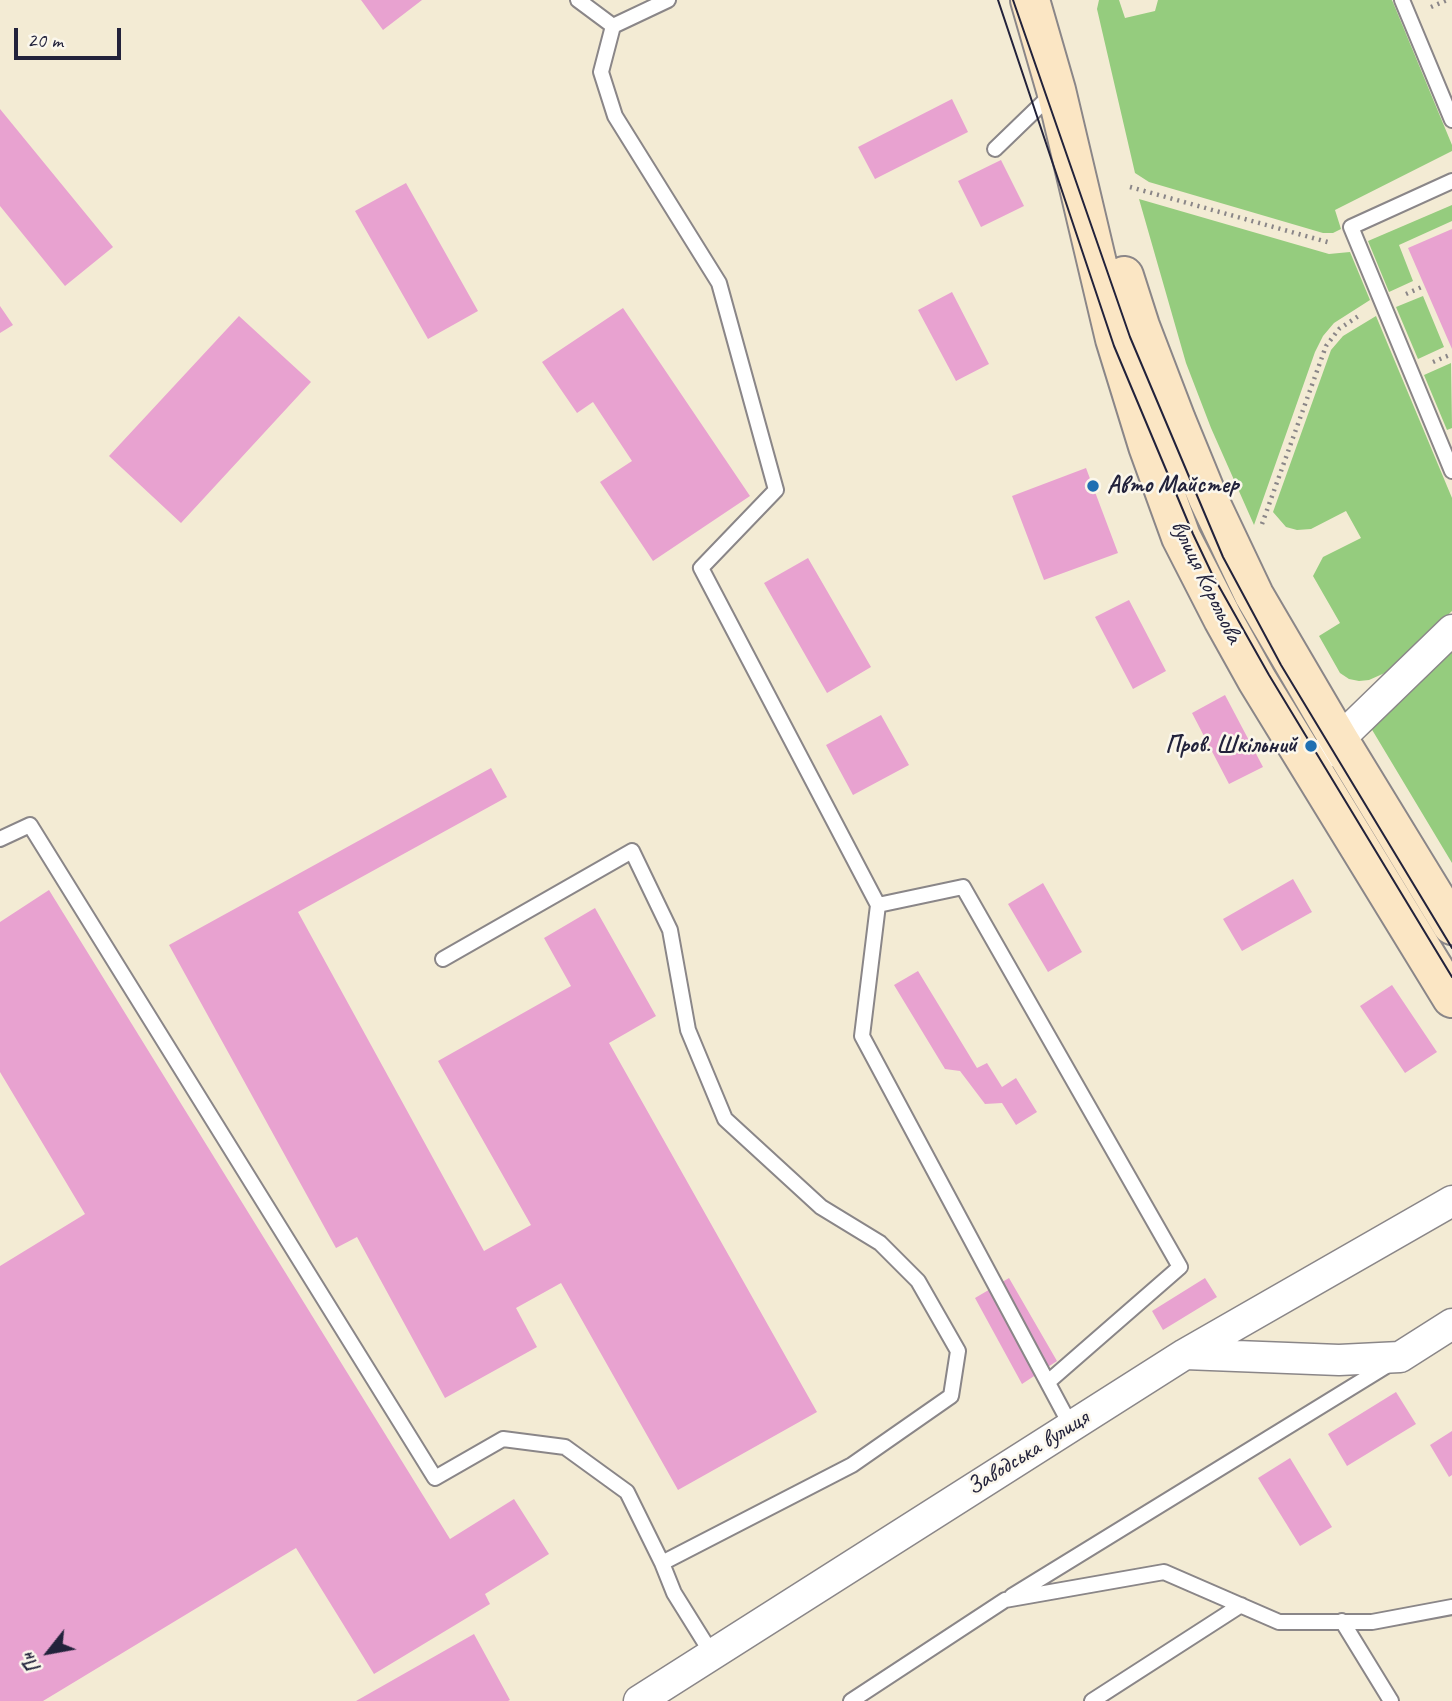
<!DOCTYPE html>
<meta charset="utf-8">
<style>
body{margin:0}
#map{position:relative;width:1452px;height:1701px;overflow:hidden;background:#f3ebd4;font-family:Caveat,sans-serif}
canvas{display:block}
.north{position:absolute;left:14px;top:1617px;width:70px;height:70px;-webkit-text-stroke:5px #fbf7ec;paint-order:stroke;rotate:239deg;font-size:19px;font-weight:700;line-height:28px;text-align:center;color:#22223b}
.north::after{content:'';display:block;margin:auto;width:24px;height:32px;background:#22223b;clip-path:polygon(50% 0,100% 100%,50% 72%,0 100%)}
.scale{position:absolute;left:14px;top:28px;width:107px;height:32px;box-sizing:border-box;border:4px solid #22223b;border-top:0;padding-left:9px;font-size:21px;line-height:24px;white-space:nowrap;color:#22223b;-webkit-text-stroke:5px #fbf7ec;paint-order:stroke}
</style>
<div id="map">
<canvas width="1452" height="1701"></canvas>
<div class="north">Пн</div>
<div class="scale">20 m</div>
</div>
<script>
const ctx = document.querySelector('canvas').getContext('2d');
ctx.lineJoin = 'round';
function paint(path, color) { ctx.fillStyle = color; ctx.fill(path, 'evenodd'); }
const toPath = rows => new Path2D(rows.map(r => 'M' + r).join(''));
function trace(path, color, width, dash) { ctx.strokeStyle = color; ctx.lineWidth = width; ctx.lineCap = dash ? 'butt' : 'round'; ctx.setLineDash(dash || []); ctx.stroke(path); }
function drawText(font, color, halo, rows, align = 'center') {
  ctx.font = font + ' Caveat,sans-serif'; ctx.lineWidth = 5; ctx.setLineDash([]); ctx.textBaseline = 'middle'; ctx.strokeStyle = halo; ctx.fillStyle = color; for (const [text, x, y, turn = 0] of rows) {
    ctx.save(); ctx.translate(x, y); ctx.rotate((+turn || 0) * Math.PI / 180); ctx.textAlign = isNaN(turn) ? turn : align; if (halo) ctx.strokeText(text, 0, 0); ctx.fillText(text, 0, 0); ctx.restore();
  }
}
paint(toPath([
 [1099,0,1119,0,1125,18,1155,11,1158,0,1392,0,1452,145,1452,151,1335,210,1341,229,1333,233,1323,233,1149,182,1135,173,1097,9],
 [1139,199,1329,254,1350,252,1370,300,1334,323,1323,336,1315,352,1254,525,1211,428,1186,363],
 [1452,205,1452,221,1399,245,1413,281,1389,292,1368,241],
 [1423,296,1444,347,1418,359,1396,307],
 [1376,316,1452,498,1452,611,1387,672,1369,680,1359,681,1349,679,1340,673,1319,636,1340,623,1313,576,1323,557,1361,538,1346,511,1311,529,1297,530,1286,527,1273,512,1331,350,1343,336],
 [1451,363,1452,428,1447,430,1424,375],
 [1452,649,1452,863,1371,728]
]), '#95cc7e');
paint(toPath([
 [361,0,422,0,383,30],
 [952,99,968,132,875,179,858,147],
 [0,109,113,247,65,286,0,206],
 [1001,160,1024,206,981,227,958,181],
 [406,183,478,311,428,339,355,211],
 [1452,229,1452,349,1408,248],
 [952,292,989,364,956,381,918,310],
 [0,306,13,325,0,333],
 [623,308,750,496,653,561,600,482,632,461,593,402,577,413,542,362],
 [239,316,311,382,181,523,109,456],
 [1086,468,1118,553,1044,580,1012,496],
 [808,558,871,667,827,693,764,583],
 [1129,600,1166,671,1133,689,1095,617],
 [1225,695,1263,767,1229,784,1192,713],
 [881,715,909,765,853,795,826,745],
 [491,768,507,797,298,912,484,1251,531,1225,438,1061,571,986,544,938,595,908,656,1016,609,1043,817,1412,678,1490,561,1283,516,1308,537,1347,445,1398,357,1237,336,1248,169,945],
 [1293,879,1312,912,1242,951,1223,919],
 [1043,883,1082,952,1048,972,1008,904],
 [49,890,450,1539,514,1499,549,1554,485,1594,490,1604,374,1674,296,1548,43,1701,0,1701,0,1266,85,1214,0,1072,0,922],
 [918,971,977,1068,987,1063,1002,1087,1016,1078,1037,1112,1016,1125,1002,1103,985,1104,960,1071,945,1069,894,985],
 [1392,985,1437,1052,1405,1073,1360,1006],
 [1009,1278,1057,1361,1022,1384,975,1298],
 [1205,1278,1217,1297,1163,1330,1152,1311],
 [1396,1392,1416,1424,1347,1466,1328,1434],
 [1452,1431,1452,1475,1449,1477,1430,1445],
 [1290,1458,1332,1527,1300,1546,1258,1478],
 [474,1634,510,1700,508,1701,356,1701]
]), '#e8a2d0');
const service = toPath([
 [578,0,613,26,668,0],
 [1402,0,1452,120],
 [613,26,601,72,615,116,719,283,776,490,701,568,878,905,862,1036,1071,1426],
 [995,149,1053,93],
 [1452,181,1351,227,1452,471],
 [0,839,30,825,435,1478,503,1439,565,1447,627,1492,662,1563],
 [878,905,963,887,1180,1267,1048,1382],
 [443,959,632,851,670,930,688,1030,725,1119,821,1207,880,1243,918,1281,958,1351,951,1396,852,1465,662,1563,674,1593,712,1654],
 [1012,1596,1391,1363],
 [1342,1621,1391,1701],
 [851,1701,1005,1600,1164,1572,1279,1622,1372,1622,1452,1607],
 [1092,1701,1241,1605]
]);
const minor = toPath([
 [1324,754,1452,630],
 [1185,1354,1339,1360,1400,1357,1452,1324],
 [639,1701,1185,1354,1452,1201]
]);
const secondary = toPath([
 [1030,0,1056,90,1115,339,1148,446,1181,537,1223,619,1257,680,1452,998],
 [1124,276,1140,326,1176,420,1208,498,1254,595,1339,740,1452,925]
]);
trace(service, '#8a8688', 18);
trace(minor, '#8a8688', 33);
trace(secondary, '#8a8688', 42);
trace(toPath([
 [1431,7,1447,0],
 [1130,187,1331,243],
 [1406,294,1424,286],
 [1433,362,1452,354],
 [1262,524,1326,346,1339,329,1360,315]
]), '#8a8688', 4.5, [2, 5]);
trace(service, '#fff', 14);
trace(minor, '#fff', 30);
trace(secondary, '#fbe6c4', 38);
trace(toPath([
 [998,0,1114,346,1193,534,1212,574,1269,675,1452,977],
 [1013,0,1130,337,1223,557,1281,665,1452,948]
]), '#22223b', 2);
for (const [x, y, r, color] of [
 [1093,486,7,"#1f6fb2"],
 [1311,746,7,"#1f6fb2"]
]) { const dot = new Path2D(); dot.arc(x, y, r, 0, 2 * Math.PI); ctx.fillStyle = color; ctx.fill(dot); trace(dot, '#fbf7ec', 2.5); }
drawText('bold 24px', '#22223b', '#fbf7ec', [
 ["Авто Майстер",1107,486],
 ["Пров. Шкільний",1297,746,"right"]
], 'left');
drawText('24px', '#22223b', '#fbf7ec', [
 ["вулиця Корольова",1206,582,64],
 ["Заводська вулиця",1028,1453,-32]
]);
</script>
